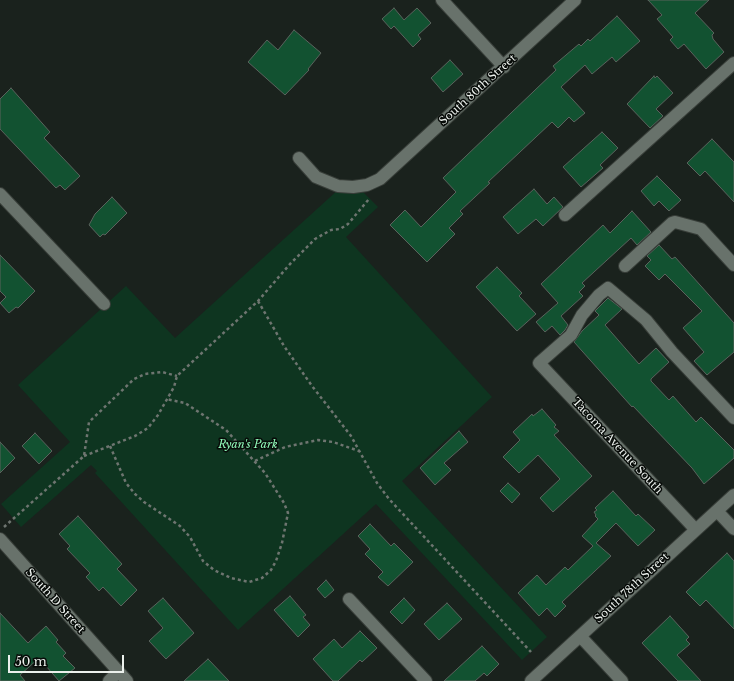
<!DOCTYPE html>
<style>
body{margin:0}
#map{position:relative;width:734px;height:681px;overflow:hidden;background:#1a221d;font-family:"Libre Baskerville",serif}
canvas{display:block}
.scale{position:absolute;left:8px;top:655px;width:116px;height:18px;box-sizing:border-box;border:2px solid #ebf0ec;border-top:0;padding-left:5px;font-size:12px;line-height:14px;white-space:nowrap;color:#ebf0ec;-webkit-text-stroke:3px #070b08;paint-order:stroke}
</style>
<div id="map">
<canvas width="734" height="681"></canvas>
<div class="scale">50 m</div>
</div>
<script>
const ctx = document.querySelector('canvas').getContext('2d');
ctx.lineJoin = 'round';
function paint(path, color) { ctx.fillStyle = color; ctx.fill(path, 'evenodd'); }
const toPath = rows => new Path2D(rows.map(r => 'M' + r).join(''));
function trace(path, color, width, dash) { ctx.strokeStyle = color; ctx.lineWidth = width; ctx.lineCap = dash ? 'butt' : 'round'; ctx.setLineDash(dash || []); ctx.stroke(path); }
function drawText(font, color, halo, rows, align = 'center') {
  ctx.font = font + ' "Libre Baskerville",serif'; ctx.lineWidth = 3; ctx.setLineDash([]); ctx.textBaseline = 'middle'; ctx.strokeStyle = halo; ctx.fillStyle = color; for (const [text, x, y, turn = 0] of rows) {
    ctx.save(); ctx.translate(x, y); ctx.rotate((+turn || 0) * Math.PI / 180); ctx.textAlign = isNaN(turn) ? turn : align; if (halo) ctx.strokeText(text, 0, 0); ctx.fillText(text, 0, 0); ctx.restore();
  }
}
paint(toPath([
 [339,189,362,191,378,207,346,237,492,397,402,481,547,637,522,660,376,504,238,630,95,473,97,471,91,465,21,527,1,504,70,442,18,385,126,286,175,338]
]), '#0e3520');
const building = toPath([
 [648,0,709,0,695,13,714,33,712,35,713,39,724,52,706,69,684,44,678,49,670,40,673,37,657,19,662,15,648,0],
 [394,8,404,20,417,8,431,23,418,35,421,39,413,47,394,26,391,29,382,19,394,8],
 [617,16,640,41,616,62,612,57,592,74,585,65,561,87,585,113,574,122,569,117,558,128,552,122,488,182,490,183,460,211,463,214,449,228,455,234,427,262,390,225,405,210,421,227,456,192,443,178,556,70,553,66,579,44,581,46,588,39,590,41,617,16],
 [294,30,321,53,308,69,309,70,285,95,248,62,267,40,278,50,294,30],
 [450,60,463,74,443,92,431,78,450,60],
 [654,76,655,78,657,76,673,93,656,109,663,116,650,128,627,104,654,76],
 [11,88,50,132,44,138,80,176,65,190,60,185,56,188,0,129,0,99,11,88],
 [602,132,618,148,600,165,603,168,581,187,563,167,602,132],
 [712,139,734,162,734,202,705,171,700,176,687,163,712,139],
 [657,176,681,200,669,211,659,201,654,206,641,191,657,176],
 [534,189,547,204,554,197,563,207,543,226,536,219,518,234,503,217,534,189],
 [112,197,127,213,105,235,103,234,100,237,89,225,95,214,112,197],
 [632,211,651,232,637,245,631,238,582,283,585,286,579,292,583,296,561,316,568,325,565,330,560,335,552,326,545,332,536,322,558,303,541,284,603,225,610,233,632,211],
 [659,245,672,259,675,257,734,323,734,352,707,375,694,361,704,352,683,328,702,311,665,274,659,280,645,266,651,260,647,256,659,245],
 [0,255,35,291,18,308,16,307,9,313,0,303,6,297,0,291,0,255],
 [497,267,522,293,519,296,536,314,517,331,476,287,497,267],
 [608,298,622,309,605,325,639,364,656,348,669,362,651,379,651,381,669,400,673,396,696,422,701,417,734,450,734,458,704,484,692,468,633,406,632,407,574,342,582,331,599,315,595,311,608,298],
 [542,409,556,425,554,427,559,431,554,435,592,476,553,512,540,498,560,479,538,455,519,473,503,457,520,440,513,432,532,414,533,416,542,409],
 [459,431,468,442,444,463,451,470,435,485,420,468,459,431],
 [35,433,52,451,39,464,22,446,35,433],
 [0,442,15,458,0,473,0,442],
 [508,483,520,494,512,503,500,491,508,483],
 [613,491,636,516,638,514,655,530,638,546,616,523,596,543,611,556,562,602,566,606,555,617,547,608,539,616,518,593,537,575,546,585,565,567,568,570,593,546,582,536,598,519,595,516,596,515,594,512,597,510,595,508,613,491],
 [78,516,122,564,117,569,137,590,121,606,103,587,99,591,86,577,90,573,67,549,70,546,59,534,78,516],
 [370,524,391,546,394,543,413,562,388,586,378,577,383,572,365,554,370,549,358,536,370,524],
 [727,553,734,561,734,629,706,600,700,606,686,592,727,553],
 [326,580,334,590,325,598,317,589,326,580],
 [290,596,306,615,303,617,310,625,298,637,274,610,290,596],
 [163,598,194,633,166,659,149,641,163,628,148,611,163,598],
 [404,598,415,610,402,624,390,612,404,598],
 [447,603,462,619,439,640,424,624,447,603],
 [0,613,28,643,46,626,58,640,56,642,66,653,63,656,75,668,59,681,39,658,20,675,25,681,0,681,0,613],
 [670,616,689,637,686,640,690,644,677,655,701,681,678,681,642,643,670,616],
 [360,631,377,648,362,662,360,660,338,681,333,681,313,659,334,639,342,648,360,631],
 [482,646,499,664,487,676,484,673,475,681,444,681,482,646],
 [208,659,229,681,184,681,208,659]
]);
paint(building, '#125231');
trace(building, '#5a635d', 1);
const minor = toPath([
 [442,0,504,67],
 [299,158,316,177,338,186,353,187,367,185,380,179,575,0],
 [0,194,104,304],
 [565,215,734,63],
 [625,266,672,223,675,222,701,229,734,265],
 [717,511,734,529],
 [696,530,539,363,571,335,582,315,599,295,608,288,646,320,672,352,734,418],
 [0,539,127,681],
 [349,599,426,681],
 [580,636,622,681],
 [109,681,118,672],
 [531,681,734,495]
]);
trace(minor, '#383e39', 14);
trace(toPath([
 [258,301,284,346,312,386,351,436,377,483,389,499,531,652],
 [110,446,126,483,135,494,144,502,180,526,190,537,203,561,214,570,231,578,249,582,262,578,271,570,276,561,282,543,288,513,284,503,265,473,226,430,185,403,166,399],
 [84,456,135,436,148,428,158,415,174,387,177,376,258,301,290,264,315,239,331,230,340,229,348,224,369,199],
 [255,461,285,447,318,440,333,442,359,451],
 [4,527,84,456,89,422,134,379,145,374,162,372,177,376]
]), '#6e7570', 2.5, [3, 3]);
trace(minor, '#68726b', 12);
drawText('11px', '#ebf0ec', '#070b08', [
 ["South 80th Street",478,90,-42],
 ["Tacoma Avenue South",617,446,47],
 ["South 78th Street",632,588,-43],
 ["South D Street",55,601,48]
]);
drawText('italic 11px', '#92febc', '#070b08', [
 ["Ryan's Park",248,445]
]);
</script>
